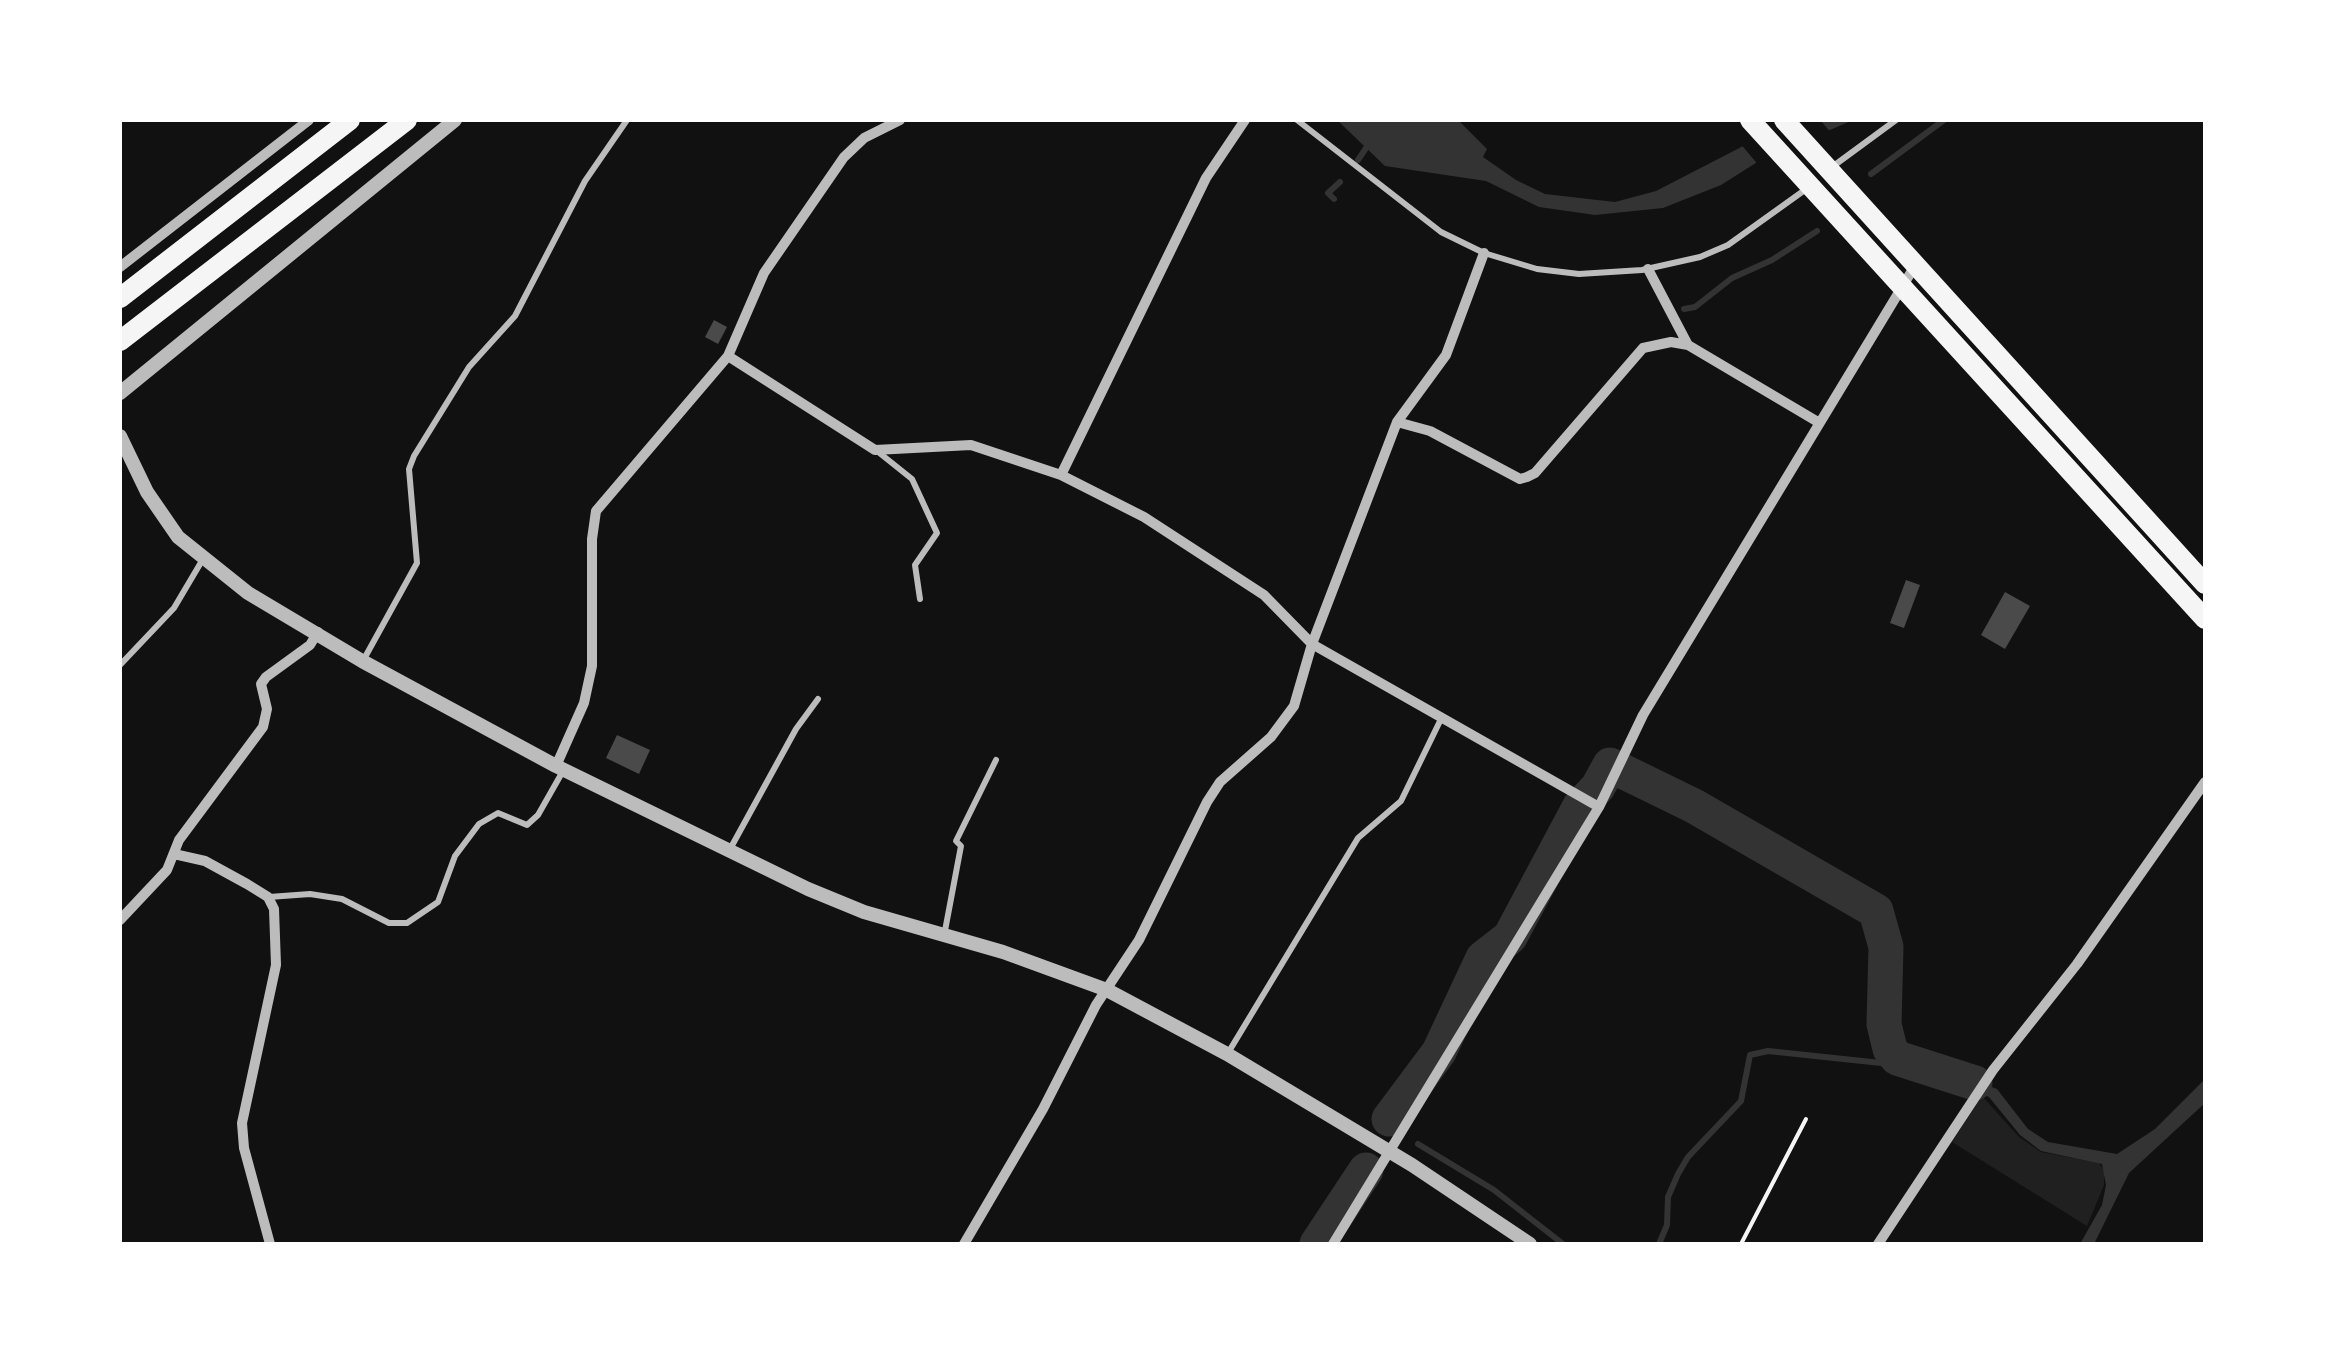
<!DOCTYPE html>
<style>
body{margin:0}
#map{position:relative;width:2325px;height:1364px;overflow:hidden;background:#111;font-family:"Golos Text",sans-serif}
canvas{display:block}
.frame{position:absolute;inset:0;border:122px solid #fff;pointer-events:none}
</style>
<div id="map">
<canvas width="2325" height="1364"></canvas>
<div class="frame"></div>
</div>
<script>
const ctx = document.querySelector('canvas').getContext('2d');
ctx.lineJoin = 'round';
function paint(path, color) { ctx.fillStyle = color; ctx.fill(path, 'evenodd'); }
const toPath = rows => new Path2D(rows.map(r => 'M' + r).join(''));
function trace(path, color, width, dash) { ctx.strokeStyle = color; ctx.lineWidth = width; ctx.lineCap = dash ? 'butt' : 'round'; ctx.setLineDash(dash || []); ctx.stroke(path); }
paint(toPath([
 [1982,1096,2019,1137,2041,1152,2099,1163,2104,1171,2104,1185,2087,1226,1952,1142]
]), '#202020');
paint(toPath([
 [1337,120,1458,120,1487,149,1483,157,1516,180,1545,194,1615,202,1656,191,1782,126,1802,120,1853,120,1759,161,1721,185,1663,208,1595,215,1539,207,1486,181,1385,166],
 [1934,1064,1997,1089,2028,1129,2048,1142,2117,1154,2155,1129,2205,1079,2205,1103,2129,1173,2094,1244,2080,1244,2102,1205,2106,1185,2102,1164,2041,1151,2020,1135,1989,1097,1928,1071]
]), '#333');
paint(toPath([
 [1820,120,1834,136,1760,167,1739,142,1784,120]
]), '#111');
trace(toPath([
 [1358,160,1366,148],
 [1871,174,1944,120],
 [1334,199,1328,193,1340,182],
 [1684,309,1695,307,1732,278,1772,260,1817,231],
 [1418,1144,1494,1190,1563,1244],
 [1659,1244,1667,1225,1668,1197,1678,1174,1688,1157,1741,1101,1750,1055,1768,1051,1881,1063,1897,1058]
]), '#333', 6);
trace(toPath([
 [1389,1119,1439,1052,1483,958,1510,937,1580,806,1598,787,1610,765,1694,806,1876,911,1886,947,1884,1024,1890,1049,1897,1058,1975,1083],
 [1317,1244,1366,1170]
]), '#333', 35);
paint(toPath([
 [714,320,727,327,718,344,705,337],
 [1906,580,1920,585,1904,628,1890,623],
 [2005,592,2030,606,2005,649,1981,635],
 [617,735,650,750,639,774,606,758]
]), '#4a4a4a');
trace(toPath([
 [1741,1244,1806,1119]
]), '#f5f5f5', 4);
trace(toPath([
 [1297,120,1441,232,1484,253,1537,269,1579,274,1642,270,1700,257,1728,245,1809,187],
 [1832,167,1896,120],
 [877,451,912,479,937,533,915,565,920,599],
 [364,659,417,563,409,469,414,456,469,367,515,316,585,181,627,120],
 [120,665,174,608,203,559],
 [729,851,796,729,818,699],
 [269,897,310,894,342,899,389,923,407,923,438,902,455,856,479,824,498,813,527,825,538,815,563,771],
 [944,936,961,846,956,841,996,760],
 [1228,1053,1358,838,1401,801,1441,719]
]), '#bcbcbc', 6);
trace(toPath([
 [120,267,309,120],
 [1648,269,1688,345],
 [728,356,875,450,971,445,1061,475,1144,517,1264,595,1312,644,1599,807],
 [1397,422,1430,431,1520,479,1527,477,1535,473,1643,348,1671,342,1688,345,1818,422],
 [1061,475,1206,178,1245,120],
 [556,766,584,703,592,666,592,539,596,511,728,356,764,273,844,157,864,138,900,120],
 [174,854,205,861,247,884,268,897,274,909,276,965,242,1123,244,1148,270,1244],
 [120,920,167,870,179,840,263,727,267,709,261,684,266,677,310,645,318,632],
 [964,1244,1043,1109,1096,1005,1139,940,1207,802,1220,782,1271,737,1294,706,1312,644,1397,422,1446,355,1484,253],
 [1333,1244,1599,807,1643,715,1916,264],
 [1878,1244,1993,1070,2077,964,2205,782]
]), '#bcbcbc', 10);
trace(toPath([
 [120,393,455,120],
 [120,436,147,492,178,537,248,593,362,661,556,766,808,889,864,912,1003,952,1107,990,1227,1054,1412,1165,1530,1244]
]), '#bcbcbc', 14);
trace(toPath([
 [1750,120,2205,619],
 [1784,120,2205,584]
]), '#f5f5f5', 20);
trace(toPath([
 [120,298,350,120],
 [120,341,407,120]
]), '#f5f5f5', 20);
</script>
